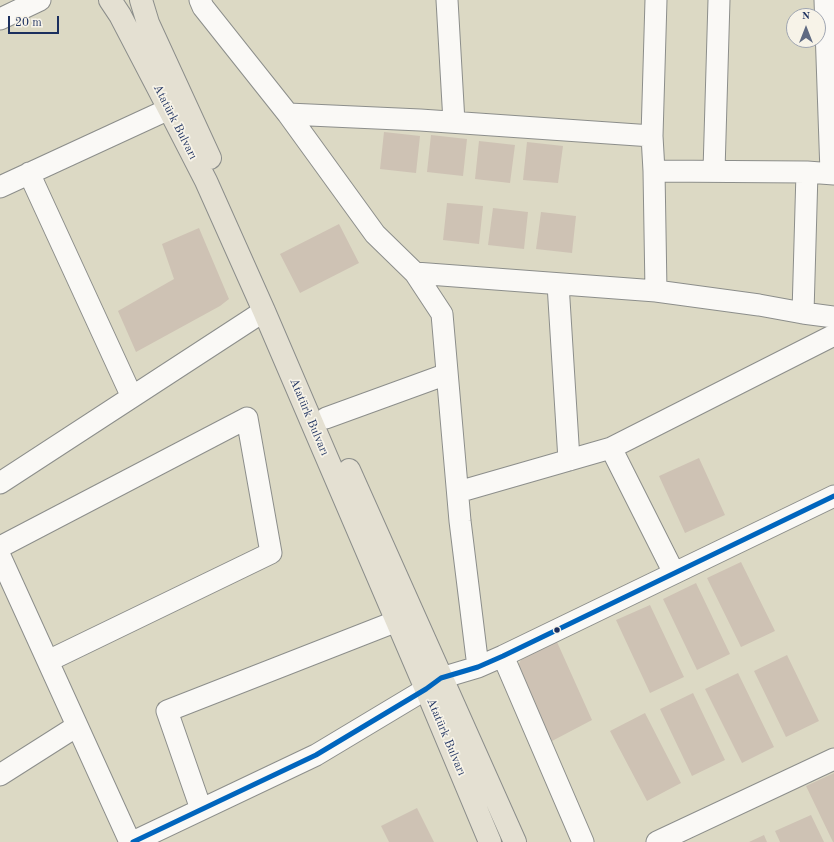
<!DOCTYPE html>
<meta charset="utf-8">
<style>
body{margin:0}
#map{position:relative;width:834px;height:842px;overflow:hidden;background:#dcd9c4;font-family:"Old Standard TT",serif}
canvas{display:block}
.north{position:absolute;left:786px;top:8px;width:40px;height:40px;box-sizing:border-box;background:#f7f3e8;border:1px solid #9fa5b1;border-radius:50%;rotate:0deg;font-size:11px;font-weight:700;line-height:16px;text-align:center;color:#1b2f5e}
.north::after{content:'';display:block;margin:auto;width:14px;height:18px;background:#5f6a82;clip-path:polygon(50% 0,100% 100%,50% 72%,0 100%)}
.scale{position:absolute;left:8px;top:16px;width:51px;height:18px;box-sizing:border-box;border:2px solid #1b2f5e;border-top:0;padding-left:5px;font-size:12px;line-height:14px;white-space:nowrap;color:#1b2f5e;-webkit-text-stroke:3px #f7f3e8;paint-order:stroke}
</style>
<div id="map">
<canvas width="834" height="842"></canvas>
<div class="north">N</div>
<div class="scale">20 m</div>
</div>
<script>
const ctx = document.querySelector('canvas').getContext('2d');
ctx.lineJoin = 'round';
function paint(path, color) { ctx.fillStyle = color; ctx.fill(path, 'evenodd'); }
const toPath = rows => new Path2D(rows.map(r => 'M' + r).join(''));
function trace(path, color, width, dash) { ctx.strokeStyle = color; ctx.lineWidth = width; ctx.lineCap = dash ? 'butt' : 'round'; ctx.setLineDash(dash || []); ctx.stroke(path); }
function drawText(font, color, halo, rows, align = 'center') {
  ctx.font = font + ' "Old Standard TT",serif'; ctx.lineWidth = 3.5; ctx.setLineDash([]); ctx.textBaseline = 'middle'; ctx.strokeStyle = halo; ctx.fillStyle = color; for (const [text, x, y, turn = 0] of rows) {
    ctx.save(); ctx.translate(x, y); ctx.rotate((+turn || 0) * Math.PI / 180); ctx.textAlign = isNaN(turn) ? turn : align; if (halo) ctx.strokeText(text, 0, 0); ctx.fillText(text, 0, 0); ctx.restore();
  }
}
paint(toPath([
 [384,132,420,136,416,173,380,169],
 [431,135,467,139,463,176,427,172],
 [479,141,515,145,510,183,475,179],
 [527,142,563,146,558,183,523,180],
 [447,203,483,206,479,244,443,240],
 [493,208,528,212,524,249,488,245],
 [541,212,576,216,572,253,536,249],
 [339,224,359,263,300,293,280,254],
 [199,228,229,299,220,306,136,352,118,311,174,279,162,244],
 [699,458,725,515,685,533,659,476],
 [741,562,775,631,741,647,707,578],
 [696,583,730,654,697,670,663,599],
 [650,605,684,677,650,693,616,620],
 [557,642,592,720,552,741,517,667,522,658],
 [787,655,819,721,786,737,754,671],
 [738,673,774,747,742,763,705,689],
 [693,693,725,760,692,776,660,709],
 [645,713,681,783,647,801,610,731],
 [834,773,834,842,833,842,806,786],
 [417,808,434,842,389,842,381,826],
 [811,815,824,842,780,842,775,831],
 [764,835,767,842,749,842]
]), '#cec2b4');
const minor = toPath([
 [200,0,203,7,288,114,375,234,415,273,442,314,460,521,478,667],
 [447,0,454,122],
 [656,0,652,136,654,171,656,291],
 [825,0,831,173],
 [0,19,40,0],
 [288,114,420,120,652,136],
 [654,171,807,172,834,174],
 [714,171,719,0],
 [29,173,132,397],
 [0,187,169,109],
 [415,273,656,291,759,305,803,313,834,317],
 [558,284,569,460],
 [803,313,807,172],
 [326,418,447,374],
 [611,448,674,573],
 [0,483,264,311],
 [458,492,611,448,834,335],
 [0,547,247,418,271,553,48,661],
 [0,556,130,842],
 [503,656,583,842],
 [0,775,77,726],
 [201,809,167,711,397,621],
 [133,842,316,755,426,689,441,678,478,667,503,656,834,496],
 [657,842,834,759]
]);
const major = toPath([
 [110,0,120,15,169,109,206,181,264,311,426,689,490,842],
 [141,0,148,23,210,158],
 [349,470,515,842]
]);
trace(minor, '#8c8e8b', 23);
trace(major, '#8c8e8b', 24);
trace(minor, '#faf9f6', 21);
trace(major, '#e4e0d2', 22);
trace(toPath([
 [133,842,316,755,426,689,441,678,478,667,503,656,834,496]
]), '#0065bd', 5);
for (const [x, y, r, color] of [
 [557,630,3.5,"#1b2f5e"]
]) { const dot = new Path2D(); dot.arc(x, y, r, 0, 2 * Math.PI); ctx.fillStyle = color; ctx.fill(dot); trace(dot, '#f7f3e8', 1.5); }
drawText('12px', '#1b2f5e', '#f7f3e8', [
 ["Atatürk Bulvarı",175,122,63],
 ["Atatürk Bulvarı",309,417,67],
 ["Atatürk Bulvarı",446,737,67]
]);
</script>
